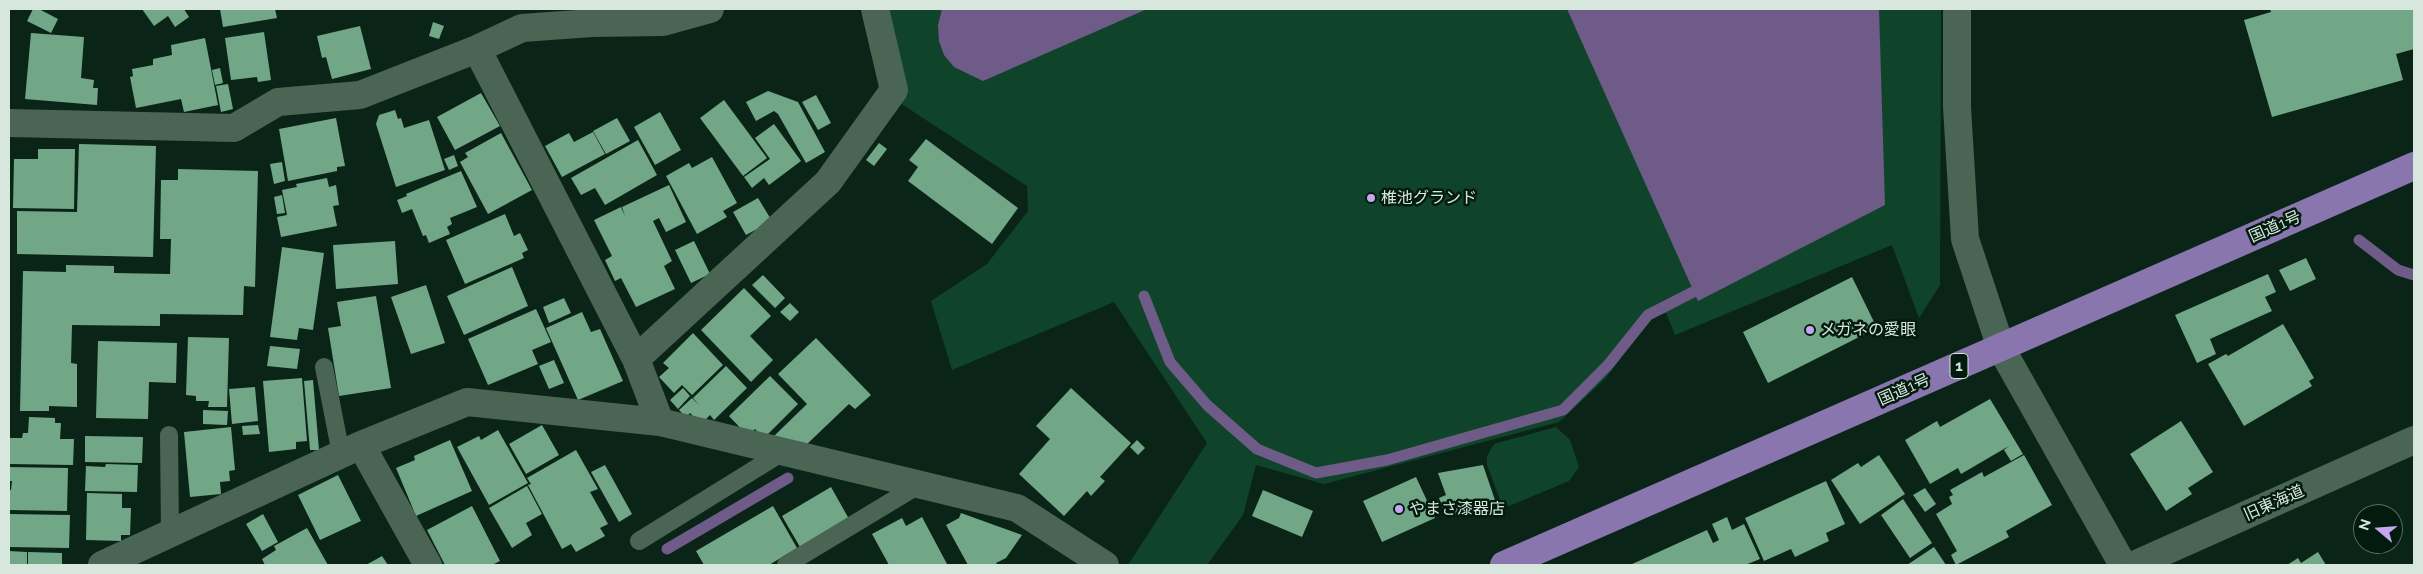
<!DOCTYPE html>
<meta charset="utf-8">
<style>
body{margin:0}
#map{position:relative;width:2423px;height:574px;overflow:hidden;background:#0a2517;font-family:Raleway,sans-serif}
canvas{display:block}
.frame{position:absolute;inset:0;border:10px solid #d8e7dd;pointer-events:none}
.north{position:absolute;left:2353px;top:504px;width:50px;height:50px;box-sizing:border-box;background:#021b0e;border:1px solid #586d61;border-radius:50%;rotate:288deg;font-size:14px;font-weight:700;line-height:20px;text-align:center;color:#d8e7dd}
.north::after{content:'';display:block;margin:auto;width:18px;height:22px;background:#c6a6f0;clip-path:polygon(50% 0,100% 100%,50% 72%,0 100%)}
</style>
<div id="map">
<canvas width="2423" height="574"></canvas>
<div class="frame"></div>
<div class="north">N</div>
</div>
<script>
const ctx = document.querySelector('canvas').getContext('2d');
ctx.lineJoin = 'round';
function paint(path, color) { ctx.fillStyle = color; ctx.fill(path, 'evenodd'); }
const toPath = rows => new Path2D(rows.map(r => 'M' + r).join(''));
function trace(path, color, width, dash) { ctx.strokeStyle = color; ctx.lineWidth = width; ctx.lineCap = dash ? 'butt' : 'round'; ctx.setLineDash(dash || []); ctx.stroke(path); }
function drawText(font, color, halo, rows, align = 'center') {
  ctx.font = font + ' Raleway,"Noto Sans JP",sans-serif'; ctx.lineWidth = 5; ctx.setLineDash([]); ctx.textBaseline = 'middle'; ctx.strokeStyle = halo; ctx.fillStyle = color; for (const [text, x, y, turn = 0] of rows) {
    ctx.save(); ctx.translate(x, y); ctx.rotate((+turn || 0) * Math.PI / 180); ctx.textAlign = isNaN(turn) ? turn : align; if (halo) ctx.strokeText(text, 0, 0); ctx.fillText(text, 0, 0); ctx.restore();
  }
}
paint(toPath([
 [884,9,1941,9,1940,285,1919,318,1892,245,1675,335,1666,313,1652,317,1605,379,1559,422,1324,484,1256,465,1243,515,1207,565,1128,565,1207,443,1114,302,952,370,931,301,987,264,1028,211,1027,186,900,103],
 [1556,427,1570,440,1579,467,1569,481,1509,506,1500,500,1487,465,1487,456,1494,444]
]), '#10442a');
paint(toPath([
 [942,9,1147,9,983,81,954,67,944,55,939,41,938,25],
 [1567,9,1879,9,1885,205,1698,301]
]), '#6e5b88');
trace(toPath([
 [2359,240,2398,270,2414,275],
 [1144,296,1170,362,1207,405,1257,449,1316,473,1387,460,1563,410,1608,365,1648,315,1707,285],
 [667,549,788,478]
]), '#6e5b88', 11);
paint(toPath([
 [33,9,39,9,58,19,51,33,27,21],
 [142,9,184,9,189,17,175,27,168,16,154,26],
 [220,9,275,9,277,18,223,27],
 [2270,9,2414,9,2414,49,2396,54,2403,80,2272,117,2244,20,2271,12],
 [433,22,444,26,439,39,429,36],
 [360,26,371,69,332,79,326,57,322,58,317,36],
 [264,32,271,80,258,82,257,77,231,80,225,38],
 [31,33,84,37,81,78,94,80,93,88,98,88,97,105,25,99],
 [205,38,218,105,184,112,181,99,136,108,130,77,133,76,132,69,153,65,153,59,172,55,171,45],
 [220,68,223,83,215,85,212,70],
 [228,84,233,109,221,112,216,86],
 [768,91,798,102,825,152,806,163,778,114,774,111,756,121,746,102],
 [481,93,500,126,455,150,437,117],
 [816,95,831,123,818,130,802,102],
 [724,100,767,158,743,176,700,118],
 [395,110,398,119,401,118,404,128,429,120,445,170,396,187,376,124,379,115],
 [660,112,681,150,655,165,634,127],
 [336,118,345,166,337,167,337,171,288,181,279,129],
 [617,118,630,141,606,154,593,131],
 [774,124,801,161,769,185,764,178,752,188,744,177,770,159,755,138],
 [593,132,605,154,562,177,545,146,569,133,574,142],
 [501,133,532,190,488,214,460,162,468,157,465,153],
 [926,139,1018,208,992,244,908,181,918,167,909,160],
 [638,140,657,175,605,205,595,188,581,195,571,178],
 [879,143,887,149,874,166,866,160],
 [79,144,156,146,153,257,17,254,17,211,77,212],
 [38,149,75,149,74,209,13,208,14,159,38,159],
 [454,155,458,166,449,170,444,159],
 [712,157,737,203,723,211,727,217,697,234,666,176,689,163,692,168],
 [282,162,285,181,274,184,270,164],
 [178,169,258,171,255,287,244,286,243,315,160,314,160,326,72,325,71,363,77,364,77,407,49,406,49,411,20,411,23,271,66,272,66,265,114,266,114,273,170,274,171,239,160,239,161,180,178,180],
 [461,171,477,207,450,218,452,224,447,227,450,234,429,243,426,235,423,236,412,209,402,213,397,200,407,196,406,194],
 [327,178,329,187,336,185,339,205,333,206,337,226,281,237,277,217,287,215,282,190,297,187,296,184],
 [669,185,686,222,666,232,659,218,653,221,672,261,664,266,675,289,636,307,621,278,615,281,605,260,612,256,594,220,621,207,625,216,622,207],
 [282,195,285,213,277,214,274,197],
 [758,198,772,221,746,235,733,212],
 [505,214,514,236,520,233,528,250,522,253,524,258,465,284,446,240],
 [395,241,398,284,336,289,333,245],
 [694,241,710,274,691,283,675,250],
 [282,247,324,253,313,330,299,328,297,340,270,337],
 [2306,258,2316,279,2290,291,2279,270],
 [512,267,528,306,464,335,447,296],
 [2268,274,2276,292,2265,297,2272,311,2210,339,2216,354,2197,363,2175,315],
 [763,275,785,298,775,308,752,285],
 [1852,277,1877,328,1768,383,1743,332],
 [426,285,445,343,411,354,391,297],
 [744,288,771,316,750,336,773,360,751,382,701,330],
 [376,296,391,388,339,396,328,328,341,326,337,302],
 [564,298,571,313,549,323,543,307],
 [790,303,799,312,790,321,780,312],
 [536,309,551,342,532,350,538,364,488,385,468,339],
 [582,312,591,332,600,329,623,381,578,400,546,328],
 [2283,324,2314,378,2309,381,2312,386,2244,426,2208,364,2226,354,2228,356],
 [693,333,723,365,692,395,682,385,674,393,659,377,669,368,663,363],
 [188,337,229,338,227,407,208,407,209,401,196,401,196,396,186,395],
 [816,338,871,395,855,409,849,404,805,446,773,437,807,404,778,374],
 [98,341,177,343,176,383,149,382,148,419,96,418],
 [270,346,300,349,297,369,267,366],
 [554,360,564,383,549,389,539,366],
 [726,366,747,388,714,420,710,415,701,424,690,413,686,417,679,410,692,398,699,405,693,398],
 [770,376,798,404,764,438,755,429,748,436,729,416],
 [302,378,307,441,296,442,296,449,269,452,263,381],
 [313,380,319,450,310,450,304,381],
 [255,387,258,421,232,424,229,389],
 [683,388,690,396,678,409,670,400],
 [1071,388,1131,443,1100,477,1105,481,1091,496,1087,491,1064,516,1019,474,1050,439,1036,426],
 [1990,399,2023,454,2011,461,2004,450,2009,446,1961,474,1958,468,1930,484,1905,440,1937,421,1940,427],
 [203,410,228,411,227,425,203,424],
 [29,417,55,418,55,423,61,423,60,439,74,439,73,465,9,464,9,438,22,438,23,433,28,433],
 [2181,421,2213,472,2188,488,2192,494,2166,511,2130,454],
 [258,425,260,434,243,435,242,426],
 [542,425,559,455,526,474,509,444],
 [231,427,235,470,229,471,230,481,220,482,221,494,190,497,184,432],
 [498,430,528,483,489,505,457,447,479,436,481,440],
 [85,436,143,437,142,463,85,462],
 [450,440,472,491,416,516,396,468,415,460,414,456],
 [1137,440,1145,448,1138,455,1130,447],
 [576,450,598,489,590,492,608,524,600,528,605,536,576,552,571,544,562,549,528,485,531,484,527,478],
 [1879,455,1905,494,1860,524,1831,480,1858,463,1861,467],
 [2024,455,2052,505,2006,531,2009,537,1956,565,1951,555,1957,551,1936,514,1952,504,1949,497,1953,495,1950,490,1982,472,1984,477],
 [106,464,138,465,137,492,85,491,86,466,105,467],
 [605,465,632,514,619,522,591,472],
 [1483,465,1495,500,1453,515,1451,511,1444,513,1439,498,1446,495,1438,473],
 [9,467,68,468,67,511,9,510,9,490,11,490,12,481,9,481],
 [338,475,361,521,320,540,298,495],
 [1416,477,1435,518,1382,542,1363,501],
 [1826,481,1845,524,1826,533,1829,541,1795,557,1791,549,1764,561,1745,518],
 [527,486,542,514,526,523,532,535,512,548,489,508],
 [831,487,849,519,800,547,782,516],
 [1925,488,1936,504,1925,512,1913,495],
 [1263,490,1313,511,1302,537,1252,516],
 [87,493,122,494,122,508,131,508,130,535,121,535,121,541,86,540],
 [1903,499,1932,543,1910,558,1881,515],
 [472,506,500,561,492,565,445,565,427,530],
 [773,506,797,548,769,565,704,565,696,551],
 [961,513,1022,535,1006,558,996,563,998,565,968,565,946,525,959,518],
 [9,514,70,515,69,548,9,547],
 [263,514,278,542,262,551,246,524],
 [922,517,947,564,889,565,872,534,902,518,906,526],
 [1727,517,1732,530,1744,524,1760,559,1745,565,1630,565,1707,530,1713,543,1719,540,1712,524],
 [307,528,328,565,265,565,262,559,276,550,274,546],
 [1934,547,1946,565,1907,565],
 [9,551,27,552,27,565,9,565],
 [28,552,62,553,62,565,51,565,51,560,51,565,28,565],
 [2318,552,2326,565,2287,565,2298,558,2301,563],
 [382,556,388,565,366,565]
]), '#71a787');
trace(toPath([
 [324,367,341,454],
 [169,435,170,534],
 [639,541,781,453],
 [786,565,917,486]
]), '#4a6554', 18);
trace(toPath([
 [477,49,636,359,660,422],
 [9,123,234,128,278,102,360,95,477,49,522,28,592,23,663,22,710,9],
 [2001,348,2123,565],
 [636,359,828,182,894,90,875,9],
 [361,445,428,565],
 [102,565,361,445,467,402,660,422,1017,508,1105,565]
]), '#4a6554', 28);
trace(toPath([
 [1957,9,1957,107,1965,239,2001,348],
 [2134,565,2414,440]
]), '#4a6554', 28);
trace(toPath([
 [1504,565,2414,166]
]), '#8a76ae', 28);
for (const [x, y, r, color] of [
 [1371,198,5,"#c6a6f0"],
 [1810,330,5,"#c6a6f0"],
 [1399,509,5,"#c6a6f0"]
]) { const dot = new Path2D(); dot.arc(x, y, r, 0, 2 * Math.PI); ctx.fillStyle = color; ctx.fill(dot); trace(dot, '#021b0e', 2); }
for (const [x, y, w] of [
 [1959,366,18]
]) { const box = new Path2D(); box.roundRect(x - w / 2, y - 12.5, w, 25, 4); ctx.fillStyle = '#021b0e'; ctx.fill(box); trace(box, '#d8e7dd', 1); }
drawText('bold 15px', '#d8e7dd', null, [
 ["1",1959,366]
]);
drawText('16px', '#d8e7dd', '#021b0e', [
 ["椎池グランド",1381,198],
 ["メガネの愛眼",1820,330],
 ["やまさ漆器店",1409,509]
], 'left');
drawText('16px', '#d8e7dd', '#021b0e', [
 ["国道1号",2275,227,-24],
 ["国道1号",1904,390,-24],
 ["旧東海道",2274,503,-24]
]);
</script>
